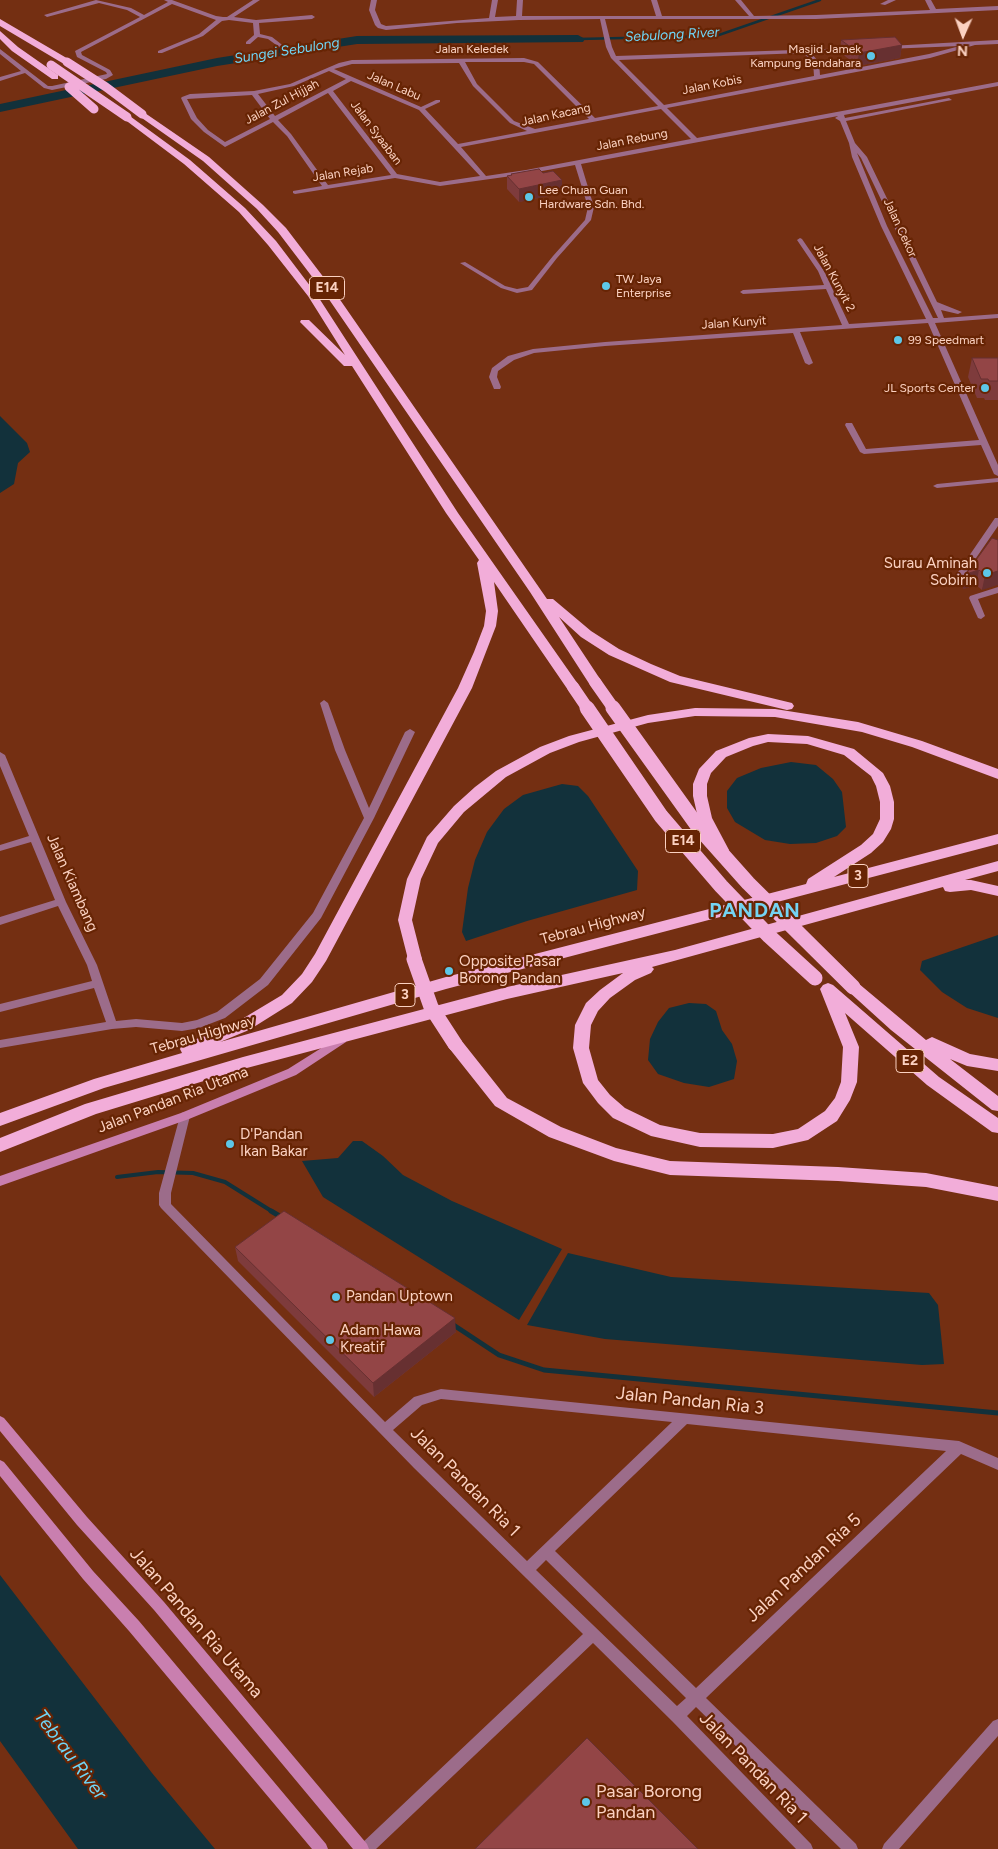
<!DOCTYPE html>
<style>
body{margin:0}
#map{position:relative;width:998px;height:1849px;overflow:hidden;background:#742f12;font-family:Figtree,sans-serif}
canvas{display:block}
.north{position:absolute;left:938px;top:10px;width:50px;height:50px;-webkit-text-stroke:4px #672404;paint-order:stroke;rotate:182deg;font-size:14px;font-weight:700;line-height:20px;text-align:center;color:#fbd1c1}
.north::after{content:'';display:block;margin:auto;width:18px;height:22px;background:#fbd1c1;clip-path:polygon(50% 0,100% 100%,50% 72%,0 100%)}
</style>
<div id="map">
<canvas width="998" height="1849"></canvas>
<div class="north">N</div>
</div>
<script>
const ctx = document.querySelector('canvas').getContext('2d');
ctx.lineJoin = 'round';
function paint(path, color) { ctx.fillStyle = color; ctx.fill(path, 'evenodd'); }
const toPath = rows => new Path2D(rows.map(r => 'M' + r).join(''));
function trace(path, color, width, dash) { ctx.strokeStyle = color; ctx.lineWidth = width; ctx.lineCap = dash ? 'butt' : 'round'; ctx.setLineDash(dash || []); ctx.stroke(path); }
function drawText(font, color, halo, rows, align = 'center') {
  ctx.font = font + ' Figtree,sans-serif'; ctx.lineWidth = 4.5; ctx.setLineDash([]); ctx.textBaseline = 'middle'; ctx.strokeStyle = halo; ctx.fillStyle = color; for (const [text, x, y, turn = 0] of rows) {
    ctx.save(); ctx.translate(x, y); ctx.rotate((+turn || 0) * Math.PI / 180); ctx.textAlign = isNaN(turn) ? turn : align; if (halo) ctx.strokeText(text, 0, 0); ctx.fillText(text, 0, 0); ctx.restore();
  }
}
paint(toPath([
 [0,416,27,443,30,452,18,463,14,484,0,493],
 [791,762,816,765,833,779,842,792,846,827,837,836,816,843,790,844,765,840,735,822,727,808,727,791,737,778,761,768],
 [562,784,578,786,588,796,638,871,637,890,527,921,466,941,462,932,468,888,475,860,487,832,504,809,523,795],
 [998,935,998,1018,967,1008,942,992,920,970,922,961],
 [689,1003,706,1004,716,1011,722,1030,732,1044,737,1061,734,1079,709,1087,684,1083,658,1074,648,1060,650,1039,658,1022,669,1008],
 [353,1141,362,1141,383,1156,403,1175,452,1201,562,1249,519,1320,323,1197,302,1161,338,1158],
 [568,1253,671,1277,929,1293,938,1305,944,1364,922,1365,605,1339,527,1325],
 [0,1575,152,1773,215,1849,78,1849,0,1741]
]), '#12313b');
trace(toPath([
 [578,39,716,36,820,0]
]), '#12313b', 2.5);
trace(toPath([
 [117,1177,158,1172,193,1173,225,1182,273,1212]
]), '#12313b', 4);
trace(toPath([
 [271,1211,283,1218],
 [452,1324,499,1355,544,1370,998,1413]
]), '#12313b', 5);
paint(toPath([
 [578,35,585,39,583,42,357,44,217,66,0,112,0,104,217,58,357,36,578,35]
]), '#12313b');
paint(toPath([
 [96,0,131,8,144,15,168,2,164,0,172,0,216,16,223,17,227,17,253,0,260,0,234,17,256,20,312,15,315,17,312,19,259,23,260,34,272,37,281,44,282,45,279,47,268,39,258,37,250,44,246,44,246,42,254,35,253,23,229,20,222,21,203,36,162,53,158,53,158,51,199,34,216,20,172,4,81,52,82,55,110,70,113,75,106,79,52,90,44,88,25,73,0,81,0,77,21,71,0,54,0,49,48,86,52,86,107,74,106,72,77,57,75,51,140,17,127,10,99,3,47,17,44,15,96,0],
 [371,0,377,0,375,10,381,24,386,26,489,18,492,0,498,0,495,17,516,16,517,0,523,0,522,16,656,16,651,0,657,0,662,16,749,16,735,0,741,0,754,16,816,15,930,10,925,0,931,0,936,9,998,6,998,10,816,19,605,19,612,47,616,56,854,48,855,49,852,51,810,52,819,62,820,75,929,54,960,46,887,49,886,48,889,46,998,40,998,44,975,45,930,58,667,108,697,138,998,82,998,86,844,115,845,118,949,98,952,100,846,121,855,143,867,157,937,302,962,312,958,314,941,310,944,318,998,314,998,318,935,323,998,465,998,476,994,474,981,445,864,454,860,452,845,425,846,423,852,423,866,449,979,440,928,323,800,332,813,363,809,365,805,363,793,333,605,346,534,353,514,360,498,371,497,377,501,387,500,389,494,389,489,377,492,368,508,356,533,349,605,342,842,325,826,289,743,294,740,292,743,290,824,285,818,271,797,240,800,238,802,239,824,271,849,324,926,319,881,226,852,157,849,143,840,121,835,118,838,116,581,164,594,207,591,220,557,258,532,290,517,293,501,288,460,263,465,262,505,286,517,289,528,287,553,256,585,220,588,207,575,165,526,174,440,186,395,178,295,194,293,193,293,191,322,186,287,136,273,122,225,147,204,132,191,119,181,98,182,97,190,94,254,91,290,84,339,63,352,60,524,58,538,62,595,118,658,106,611,58,606,47,600,19,519,20,457,23,386,30,378,28,375,25,369,10,371,0],
 [803,53,813,62,814,76,664,105,619,60,803,53],
 [465,62,524,62,534,64,589,119,535,129,514,121,477,84,465,62],
 [459,63,473,86,510,123,527,131,458,144,425,109,440,102,440,100,436,100,421,107,334,69,352,64,459,63],
 [329,71,346,79,275,116,258,94,294,86,329,71],
 [351,81,419,110,480,176,440,182,397,174,333,91,351,81],
 [328,93,391,175,328,185,291,134,278,120,328,93],
 [252,95,270,119,225,142,208,130,197,118,187,99,252,95],
 [661,109,691,139,526,170,486,176,461,147,661,109],
 [857,153,861,158,938,318,933,318,887,226,857,153],
 [888,0,896,0,885,5,880,4,888,0],
 [998,478,998,482,937,488,933,486,937,484,998,478],
 [995,518,998,518,998,526,963,577,957,577,956,575,995,518],
 [998,587,998,593,978,599,985,616,981,619,978,618,969,598,970,596,998,587],
 [324,700,328,703,345,750,369,808,405,732,410,729,415,732,374,818,321,918,268,985,225,1018,199,1028,182,1031,136,1027,112,1029,0,1048,0,1040,106,1022,94,988,0,1012,0,1004,92,981,87,965,58,906,0,925,0,917,55,900,31,842,0,851,0,845,29,836,0,766,0,752,5,755,66,902,97,965,116,1021,136,1019,182,1023,197,1020,217,1012,260,979,313,913,364,818,335,750,320,703,324,700],
 [185,1112,189,1113,190,1116,171,1193,171,1204,385,1422,414,1397,441,1389,959,1441,998,1458,998,1470,961,1454,706,1698,856,1844,858,1849,841,1849,696,1707,687,1716,811,1844,813,1849,796,1849,672,1721,593,1643,376,1849,359,1849,361,1844,583,1634,414,1468,161,1208,159,1205,159,1193,180,1116,181,1113,185,1112],
 [441,1399,672,1422,527,1561,393,1430,422,1405,441,1399],
 [687,1424,946,1451,696,1688,555,1551,687,1424],
 [546,1560,686,1698,677,1706,536,1570,546,1560],
 [998,1719,998,1736,899,1849,882,1849,884,1844,993,1721,998,1719]
]), '#9c6c8a');
paint(toPath([
 [342,1035,346,1036,347,1039,346,1042,296,1075,189,1119,0,1186,0,1176,181,1113,288,1069,342,1035],
 [0,1416,4,1418,87,1517,164,1602,367,1844,369,1849,353,1849,154,1610,77,1525,0,1431,0,1416],
 [0,1460,4,1462,93,1571,139,1621,326,1844,328,1849,312,1849,129,1631,83,1579,0,1476,0,1460]
]), '#c97faf');
paint(toPath([
 [0,19,70,60,71,62,70,64,64,64,0,26,0,19],
 [0,31,18,47,58,75,58,79,52,79,12,51,0,39,0,31],
 [142,111,209,157,263,205,286,228,334,291,547,599,553,599,591,631,619,649,651,664,680,676,792,703,794,706,792,709,787,710,670,682,609,655,581,637,559,617,602,682,595,686,590,685,530,592,326,295,278,232,257,209,203,161,139,116,139,112,142,111],
 [127,114,190,160,245,208,276,241,317,295,458,513,580,687,578,690,568,690,494,582,498,611,496,626,472,688,326,961,312,982,292,1003,249,1030,220,1042,446,977,806,884,808,879,861,845,873,834,880,819,880,802,876,786,871,776,844,755,807,744,768,742,753,746,726,757,711,773,707,784,707,796,712,818,729,850,727,854,717,854,698,818,693,796,693,784,699,769,716,751,749,738,768,734,808,736,854,749,883,773,890,786,894,802,894,819,891,829,883,842,871,853,834,877,998,834,998,844,446,989,104,1088,0,1126,0,1113,94,1079,182,1053,180,1049,182,1045,237,1022,282,995,302,974,315,954,458,688,474,652,484,626,486,611,477,563,479,560,446,513,352,366,344,366,300,322,301,320,309,320,345,355,308,296,268,245,239,212,184,164,124,119,122,117,127,114],
 [695,708,775,709,858,722,922,741,998,769,998,779,912,747,862,732,775,717,695,716,648,723,579,742,550,753,506,777,464,812,438,843,421,879,412,920,422,959,419,963,414,965,409,963,398,920,407,879,427,837,454,806,475,787,496,771,540,747,569,736,648,715,695,708],
 [998,861,998,871,965,880,971,880,998,886,998,896,971,890,950,892,945,891,943,887,652,967,654,969,651,973,635,980,610,998,598,1011,591,1025,589,1048,598,1080,610,1095,625,1108,660,1125,700,1133,773,1134,798,1129,825,1111,835,1098,841,1082,843,1047,820,989,823,985,828,983,833,985,939,1077,998,1118,998,1133,992,1132,927,1085,845,1013,859,1047,857,1082,850,1100,837,1121,808,1140,773,1148,700,1147,651,1136,613,1118,598,1103,583,1083,573,1048,575,1025,586,1003,600,990,623,973,507,999,243,1069,96,1114,0,1152,0,1138,85,1104,243,1057,507,987,675,950,998,861],
 [853,981,858,983,926,1040,932,1037,970,1054,998,1059,998,1071,967,1066,950,1059,998,1096,998,1111,992,1110,891,1030,848,991,845,987,848,983,853,981],
 [455,1038,461,1040,507,1098,561,1127,616,1148,670,1161,838,1167,926,1173,998,1187,998,1201,926,1187,838,1181,670,1175,614,1161,549,1137,495,1106,449,1048,447,1044,449,1040,455,1038]
]), '#f2add9');
trace(toPath([
 [67,62,106,87,142,114],
 [51,65,127,117],
 [69,87,94,109]
]), '#f2add9', 9);
trace(toPath([
 [595,682,614,709],
 [573,687,588,709]
]), '#f2add9', 12);
trace(toPath([
 [587,708,661,816,721,886,769,936,815,978],
 [613,708,699,828,748,883,853,987],
 [414,959,431,1007,455,1044]
]), '#f2add9', 15);
paint(toPath([
 [841,40,902,45,900,58,857,66,840,52],
 [543,173,562,180,562,193,519,202,507,189,507,176,511,175,511,174],
 [972,358,998,358,998,400,985,400,984,398,977,398,968,377],
 [998,540,982,590,976,585,963,589,966,574],
 [235,1247,456,1332,374,1397,238,1261]
]), '#7e3b3c');
paint(toPath([
 [902,45,900,58,857,66,859,53],
 [562,180,562,193,519,202,519,189],
 [979,570,976,585,963,589,966,574],
 [998,571,998,585,982,590,985,575],
 [455,1318,456,1332,374,1397,373,1383]
]), '#673031');
const building = toPath([
 [895,37,902,45,859,53,841,40,895,37],
 [539,169,543,173,553,171,562,180,519,189,507,176,512,175,511,174,539,169],
 [972,358,998,358,998,381,989,381,988,379,981,379,972,358],
 [992,538,998,540,998,571,985,575,979,570,966,574,992,538],
 [284,1211,455,1318,373,1383,235,1247,284,1211],
 [587,1738,698,1849,475,1849,587,1738]
]);
paint(building, '#934546');
trace(building, '#673031', 1);
for (const [x, y, r, color] of [
 [871,56,5,"#5dc7e8"],
 [529,197,5,"#5dc7e8"],
 [606,286,5,"#5dc7e8"],
 [898,340,5,"#5dc7e8"],
 [985,388,5,"#5dc7e8"],
 [987,573,5,"#5dc7e8"],
 [449,971,5,"#5dc7e8"],
 [230,1144,5,"#5dc7e8"],
 [336,1297,5,"#5dc7e8"],
 [330,1340,5,"#5dc7e8"],
 [586,1802,5,"#5dc7e8"]
]) { const dot = new Path2D(); dot.arc(x, y, r, 0, 2 * Math.PI); ctx.fillStyle = color; ctx.fill(dot); trace(dot, '#672404', 2); }
drawText('12px', '#fbd1c1', '#672404', [
 ["Jalan Keledek",472,49],
 ["Jalan Kobis",712,85,-11],
 ["Jalan Labu",394,86,23],
 ["Jalan Zul Hijjah",282,102,-28],
 ["Jalan Kacang",556,115,-12],
 ["Jalan Syaaban",376,133,53],
 ["Jalan Rebung",632,140,-11],
 ["Jalan Rejab",343,173,-9],
 ["Jalan Cekor",900,228,65],
 ["Jalan Kunyit 2",834,278,62],
 ["Jalan Kunyit",734,323,-4]
]);
drawText('12px', '#fbd1c1', '#672404', [
 ["Masjid Jamek",861,49,"right"],
 ["Kampung Bendahara",861,63,"right"],
 ["Lee Chuan Guan",539,190],
 ["Hardware Sdn. Bhd.",539,204],
 ["TW Jaya",616,279],
 ["Enterprise",616,293],
 ["99 Speedmart",908,340],
 ["JL Sports Center",975,388,"right"]
], 'left');
drawText('italic 14px', '#6fd6f7', '#672404', [
 ["Sebulong River",672,35,-3],
 ["Sungei Sebulong",287,51,-9]
]);
for (const [x, y, w] of [
 [327,288,35],
 [683,841,35],
 [858,876,20],
 [405,995,20],
 [910,1061,28]
]) { const box = new Path2D(); box.roundRect(x - w / 2, y - 11.5, w, 23, 4); ctx.fillStyle = '#672404'; ctx.fill(box); trace(box, '#fbd1c1', 1); }
drawText('bold 14px', '#fbd1c1', null, [
 ["E14",327,288],
 ["E14",683,841],
 ["3",858,876],
 ["3",405,995],
 ["E2",910,1061]
]);
drawText('15px', '#fbd1c1', '#672404', [
 ["Surau Aminah",977,564,"right"],
 ["Sobirin",977,581,"right"],
 ["Opposite Pasar",459,962],
 ["Borong Pandan",459,979],
 ["D'Pandan",240,1135],
 ["Ikan Bakar",240,1152],
 ["Pandan Uptown",346,1297],
 ["Adam Hawa",340,1331],
 ["Kreatif",340,1348]
], 'left');
drawText('15px', '#fbd1c1', '#672404', [
 ["Jalan Kiambang",72,883,66],
 ["Tebrau Highway",593,926,-15],
 ["Tebrau Highway",203,1035,-16],
 ["Jalan Pandan Ria Utama",173,1100,-21]
]);
drawText('18px', '#fbd1c1', '#672404', [
 ["Jalan Pandan Ria 3",690,1401,6],
 ["Jalan Pandan Ria 1",465,1482,45],
 ["Jalan Pandan Ria 5",804,1568,-43],
 ["Jalan Pandan Ria Utama",196,1623,49],
 ["Jalan Pandan Ria 1",753,1768,46]
]);
drawText('18px', '#fbd1c1', '#672404', [
 ["Pasar Borong",596,1792],
 ["Pandan",596,1813]
], 'left');
drawText('italic 19px', '#6fd6f7', '#672404', [
 ["Tebrau River",70,1755,53]
]);
ctx.letterSpacing = '1px';
drawText('bold 20px', '#74d3f2', '#672404', [
 ["PANDAN",755,911]
]);
ctx.letterSpacing = '0px';
</script>
